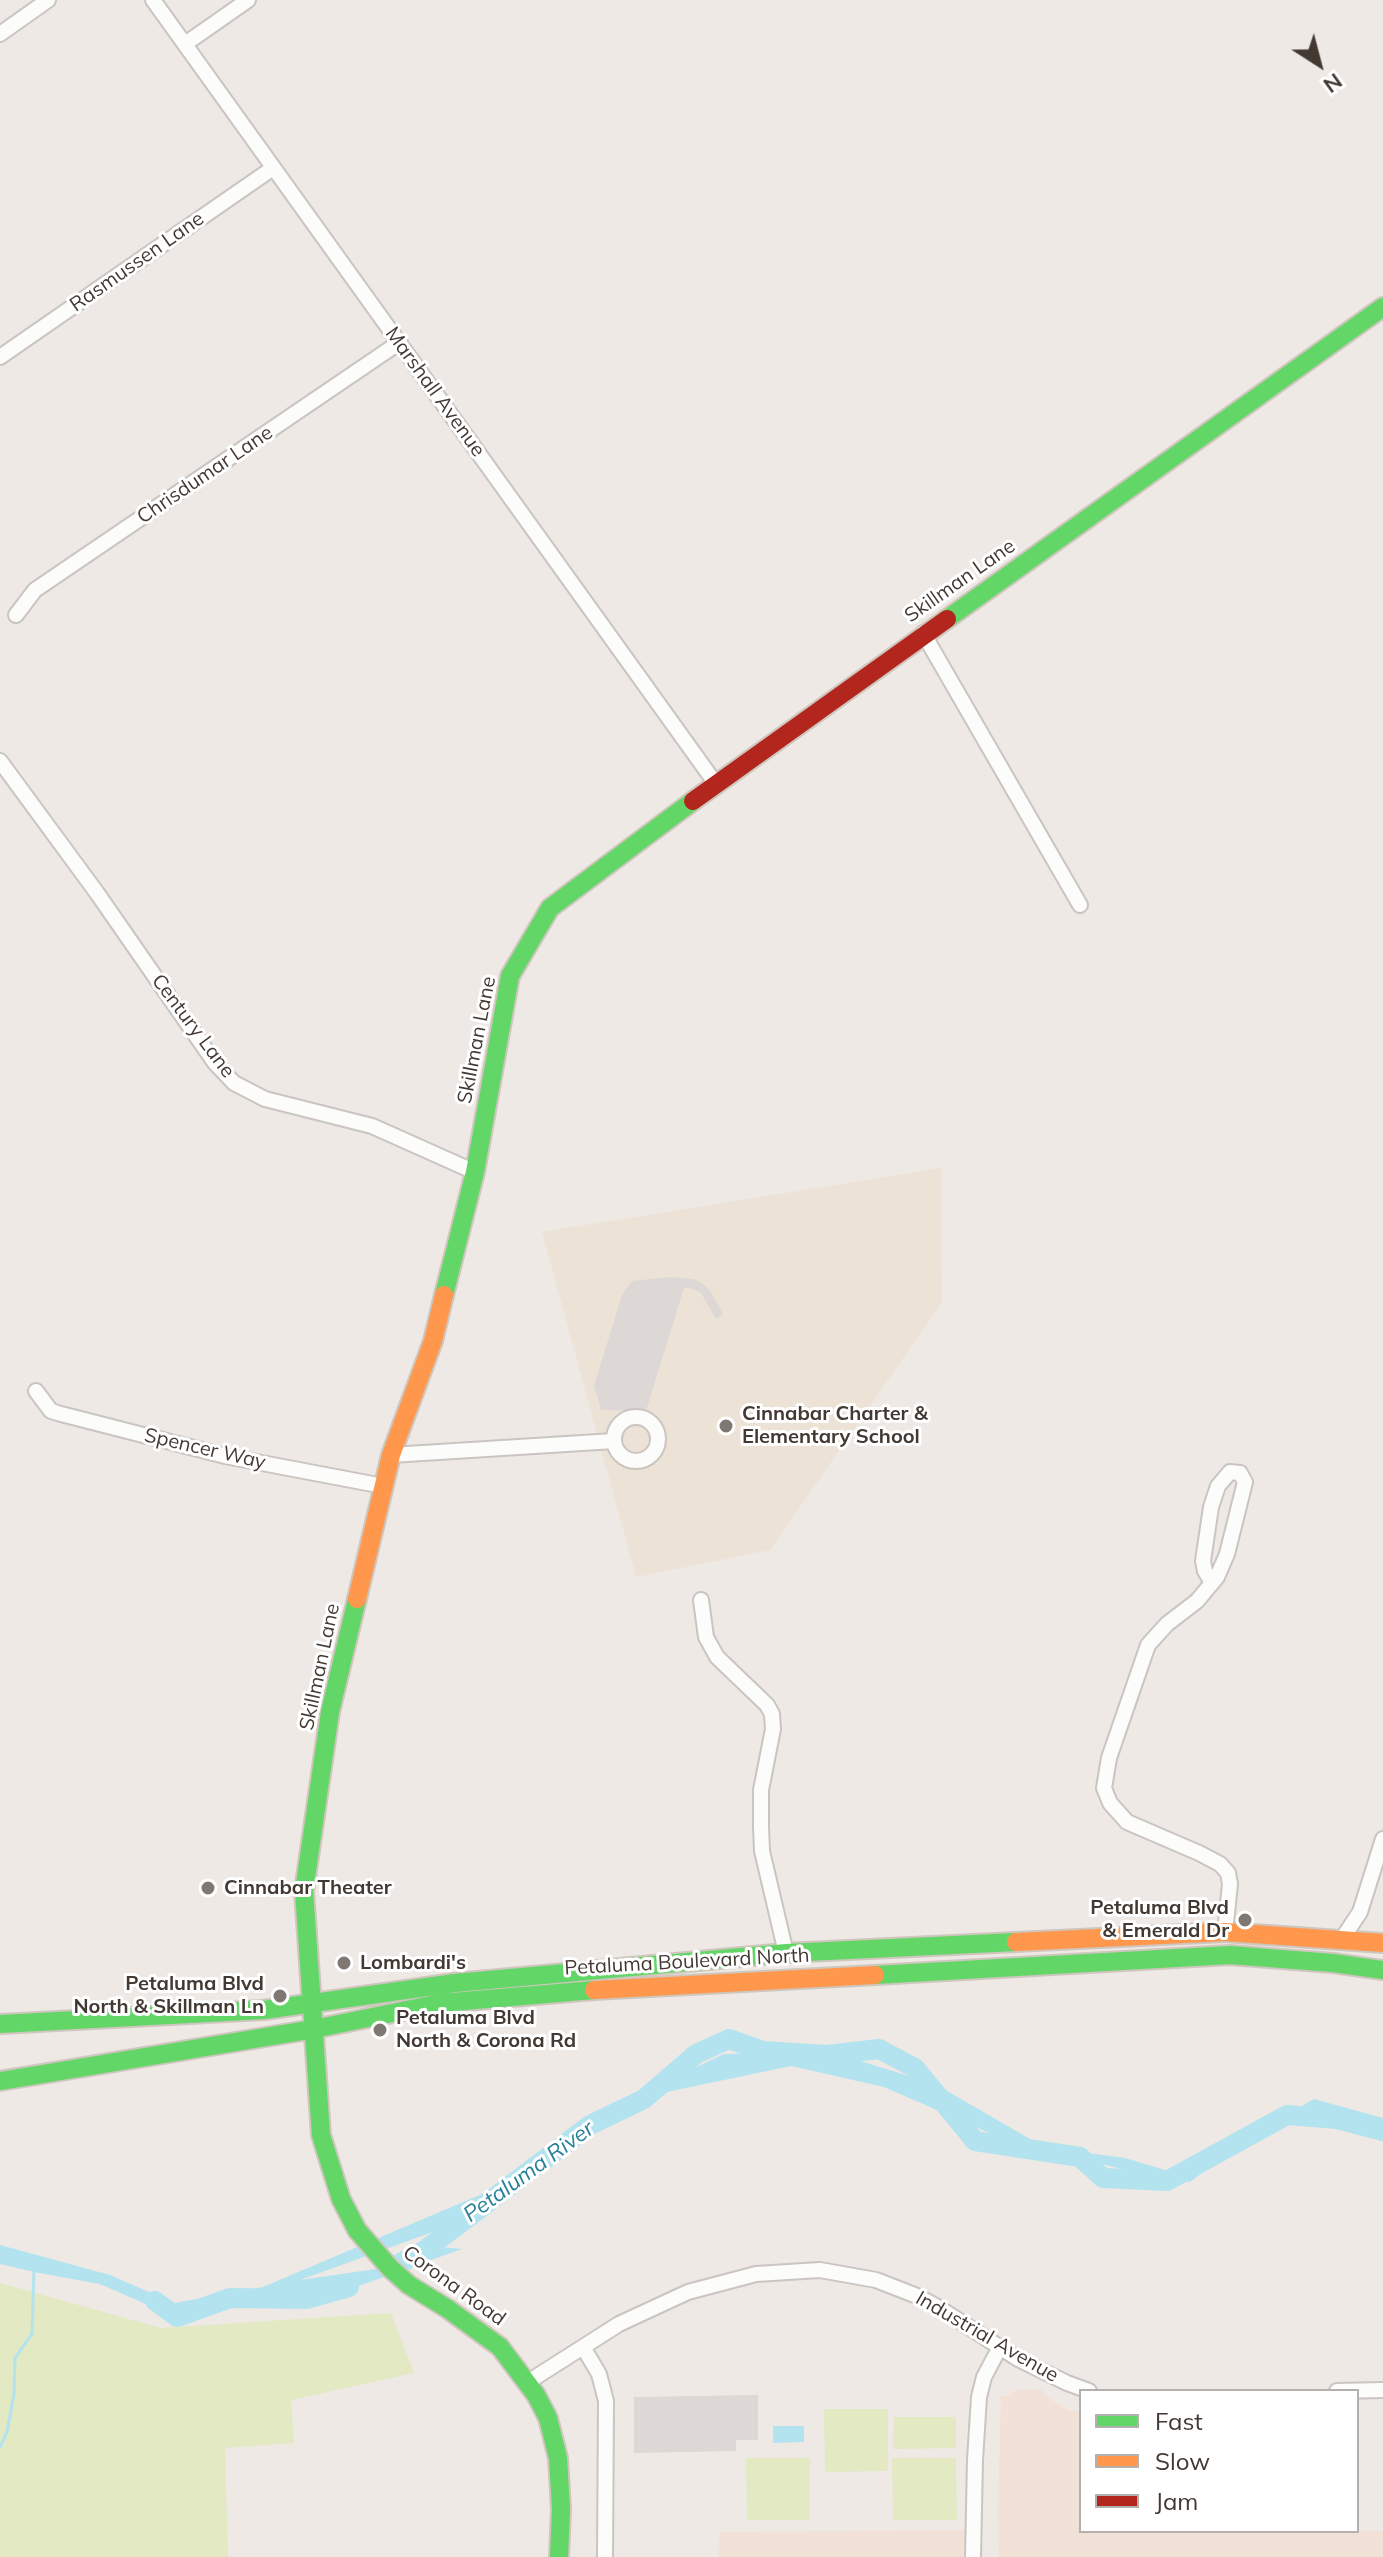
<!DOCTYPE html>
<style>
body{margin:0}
#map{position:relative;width:1383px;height:2557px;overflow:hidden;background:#eee9e5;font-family:Mulish,sans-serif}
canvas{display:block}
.legend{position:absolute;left:1079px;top:2389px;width:280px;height:144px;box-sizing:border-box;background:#fff;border:2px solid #b4b0ad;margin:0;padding:10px 14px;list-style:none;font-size:24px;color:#433932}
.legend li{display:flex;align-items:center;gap:16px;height:40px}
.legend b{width:40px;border:2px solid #b4b0ad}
.north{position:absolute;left:1279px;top:24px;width:80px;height:80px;-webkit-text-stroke:6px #fff;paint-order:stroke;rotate:144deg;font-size:22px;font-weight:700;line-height:32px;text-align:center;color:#433932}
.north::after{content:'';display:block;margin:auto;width:28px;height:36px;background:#433932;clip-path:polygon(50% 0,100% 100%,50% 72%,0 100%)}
</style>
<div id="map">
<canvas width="1383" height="2557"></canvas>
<ul class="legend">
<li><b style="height:10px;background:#63d668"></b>Fast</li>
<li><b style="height:10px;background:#ff974d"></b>Slow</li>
<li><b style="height:10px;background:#b3261e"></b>Jam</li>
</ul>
<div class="north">N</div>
</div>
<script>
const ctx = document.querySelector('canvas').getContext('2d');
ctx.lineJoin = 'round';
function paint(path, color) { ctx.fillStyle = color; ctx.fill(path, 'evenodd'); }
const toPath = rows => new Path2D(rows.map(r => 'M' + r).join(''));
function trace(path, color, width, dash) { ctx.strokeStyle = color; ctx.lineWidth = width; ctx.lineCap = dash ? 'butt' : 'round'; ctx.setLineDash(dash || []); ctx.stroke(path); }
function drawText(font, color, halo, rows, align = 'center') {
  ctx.font = font + ' Mulish,sans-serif'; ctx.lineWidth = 6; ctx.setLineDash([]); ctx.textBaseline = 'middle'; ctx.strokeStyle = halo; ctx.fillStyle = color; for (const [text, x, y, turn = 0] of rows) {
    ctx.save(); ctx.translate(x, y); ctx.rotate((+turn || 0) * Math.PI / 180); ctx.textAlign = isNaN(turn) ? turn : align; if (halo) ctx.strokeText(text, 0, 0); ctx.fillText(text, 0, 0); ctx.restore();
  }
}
paint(toPath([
 [1041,2389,1044,2395,1069,2411,1081,2411,1081,2531,1383,2531,1383,2557,999,2557,998,2513,1001,2396,1007,2396,1017,2390],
 [966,2530,963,2557,718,2557,720,2532]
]), '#f2e1d6');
paint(toPath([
 [941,1168,942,1302,770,1550,636,1577,542,1232]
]), '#ede2d6');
paint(toPath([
 [0,2283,161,2328,391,2313,414,2373,291,2400,294,2443,225,2448,228,2557,0,2557],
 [824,2409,888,2409,888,2471,825,2472],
 [894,2417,956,2417,956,2448,893,2449],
 [746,2458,810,2458,810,2520,747,2520],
 [892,2458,956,2458,957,2520,893,2520]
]), '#e2e9c3');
paint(toPath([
 [668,1277,694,1279,703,1284,711,1292,723,1314,716,1319,701,1293,690,1288,684,1288,646,1411,601,1410,594,1386,622,1295,632,1281],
 [758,2395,758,2440,736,2440,736,2451,634,2453,634,2397]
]), '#ddd8d6');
paint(toPath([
 [831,2052,935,2084,1044,2147,1125,2158,1175,2173,1251,2135,1314,2099,1383,2118,1383,2130,1370,2123,1311,2111,1223,2157,1190,2182,1157,2178,1098,2163,1054,2161,884,2087,791,2066,657,2094,583,2137,474,2217,300,2280,376,2269,439,2247,462,2249,339,2293,255,2298,173,2316,100,2284,39,2273,0,2264,0,2245,110,2275,174,2303,263,2287,515,2180,631,2098,724,2054],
 [773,2426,804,2426,804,2442,773,2443]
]), '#b2e3ef');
trace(toPath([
 [0,2447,7,2432,14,2394,15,2358,32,2334,34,2270]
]), '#b2e3ef', 3);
trace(toPath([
 [389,2269,425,2250,590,2125,644,2099,696,2054,729,2039,763,2051,827,2055,879,2049,915,2068,975,2141,1080,2157,1103,2178,1167,2181,1287,2115,1337,2119,1383,2131],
 [155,2301,177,2317,230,2298,306,2299,349,2287]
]), '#b2e3ef', 20);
const street = toPath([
 [153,0,716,784],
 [0,34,48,0],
 [185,44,248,0],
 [0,357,273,168],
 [16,615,35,590,400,342],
 [923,633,1080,905],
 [0,761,97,893,215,1063,234,1083,265,1099,372,1126,475,1172],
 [36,1391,51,1411,61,1414,225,1456,383,1486],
 '614 1439a22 22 0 1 1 44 0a22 22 0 1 1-44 0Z',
 [391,1455,614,1441],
 [1212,1583,1205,1571,1203,1561,1211,1507,1218,1486,1230,1472,1240,1473,1245,1482,1227,1554,1217,1577,1197,1601,1167,1624,1148,1645,1109,1758,1104,1788,1110,1803,1127,1822,1199,1853,1220,1864,1228,1873,1230,1884,1225,1932],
 [701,1600,706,1637,717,1657,767,1705,772,1714,773,1729,761,1790,761,1827,762,1851,786,1953],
 [1342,1939,1360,1912,1383,1839],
 [583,2347,599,2374,606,2401,605,2557],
 [528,2382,619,2324,688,2292,756,2274,820,2270,876,2280,917,2296,941,2309,1018,2359,1067,2383,1089,2391],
 [1337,2391,1383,2390],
 [973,2557,975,2460,979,2397,984,2377,1000,2347]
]);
const fast = toPath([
 [947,619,1383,307],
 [444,1295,475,1172,510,976,550,908,693,801],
 [357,1599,330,1712,304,1891,321,2135,341,2199,357,2230,390,2268,409,2285,448,2309,500,2347,536,2395,548,2418,558,2458,561,2509,559,2557],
 [875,1975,1230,1955,1333,1963,1383,1970],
 [0,2024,264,2010,455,1983,786,1953,1016,1942],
 [0,2081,314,2029,441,2003,594,1990]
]);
const slow = toPath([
 [357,1599,391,1455,433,1341,444,1295],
 [1016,1942,1225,1932,1383,1943],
 [594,1990,875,1975]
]);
const jam = toPath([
 [693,801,947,619]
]);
trace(street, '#cac5c1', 18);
trace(fast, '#cfc6bd', 22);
trace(slow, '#cfc6bd', 22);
trace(jam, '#cfc6bd', 22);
trace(street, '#fcfcfb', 14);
trace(fast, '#63d668', 18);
trace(slow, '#ff974d', 18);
trace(jam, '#b3261e', 18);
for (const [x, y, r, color] of [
 [726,1426,8,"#7f7771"],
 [208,1888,8,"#7f7771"],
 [1245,1920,8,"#7f7771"],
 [344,1963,8,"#7f7771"],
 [280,1996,8,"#7f7771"],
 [380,2030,8,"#7f7771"]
]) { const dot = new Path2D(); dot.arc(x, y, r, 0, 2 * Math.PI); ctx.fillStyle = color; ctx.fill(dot); trace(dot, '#fff', 3); }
drawText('20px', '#433932', '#fff', [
 ["Rasmussen Lane",137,262,-35],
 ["Marshall Avenue",435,392,54],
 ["Chrisdumar Lane",205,475,-34],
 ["Skillman Lane",960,581,-35],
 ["Century Lane",193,1026,53],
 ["Skillman Lane",477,1040,-79],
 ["Spencer Way",205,1449,13],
 ["Skillman Lane",320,1667,-78],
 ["Petaluma Boulevard North",687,1962,-3],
 ["Corona Road",454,2286,36],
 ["Industrial Avenue",987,2337,30]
]);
drawText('bold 20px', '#433932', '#fff', [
 ["Cinnabar Charter &",742,1414],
 ["Elementary School",742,1437],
 ["Cinnabar Theater",224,1888],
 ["Petaluma Blvd",1229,1908,"right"],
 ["& Emerald Dr",1229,1931,"right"],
 ["Lombardi's",360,1963],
 ["Petaluma Blvd",264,1984,"right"],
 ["North & Skillman Ln",264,2007,"right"],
 ["Petaluma Blvd",396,2018],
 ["North & Corona Rd",396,2041]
], 'left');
drawText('italic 22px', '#25809a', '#fff', [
 ["Petaluma River",529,2172,-36]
]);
</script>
